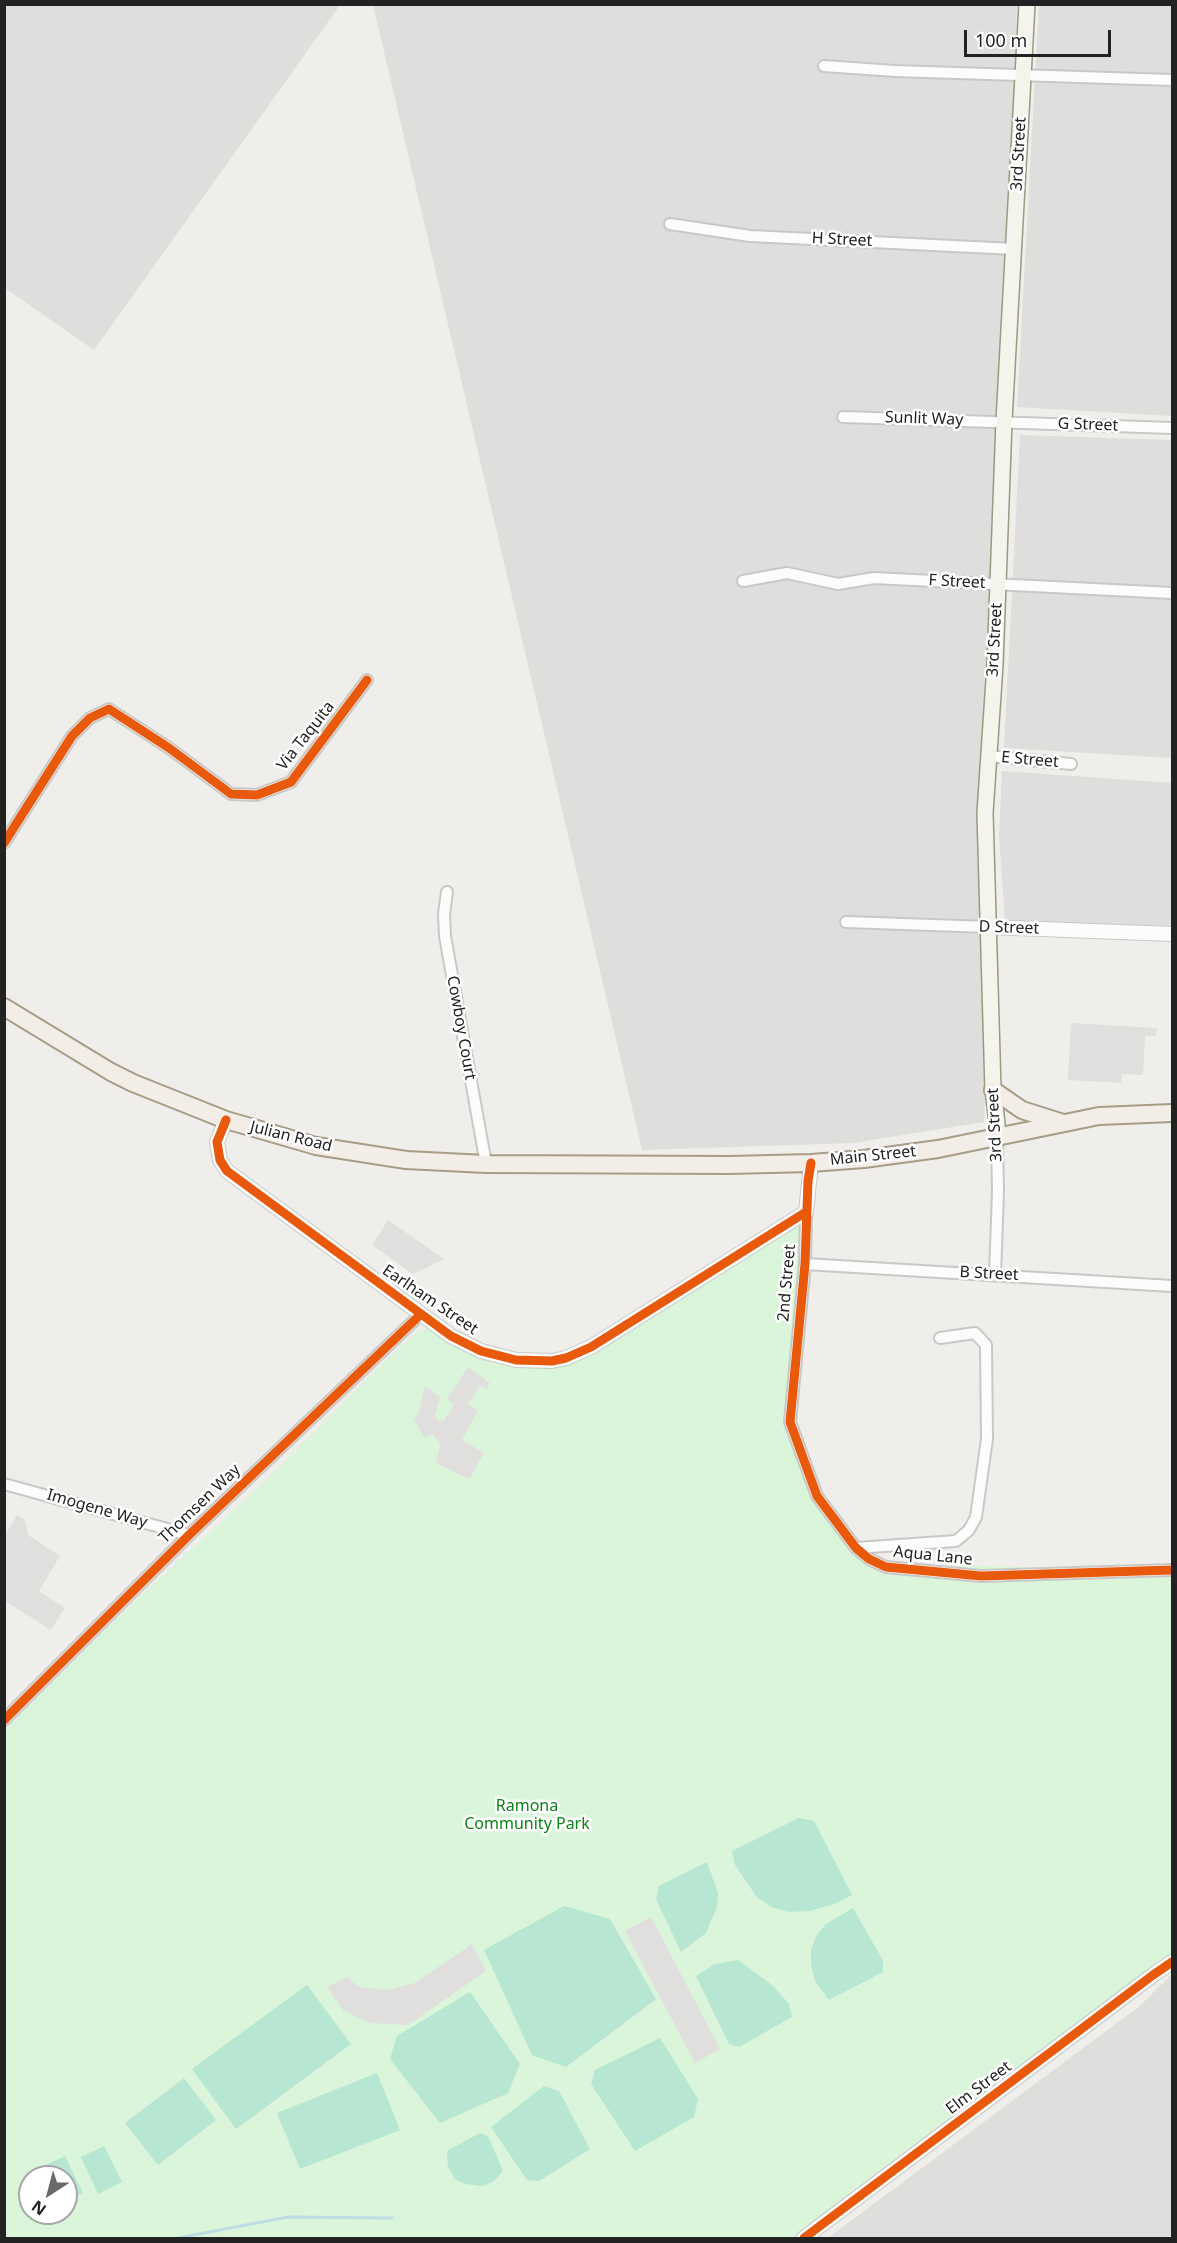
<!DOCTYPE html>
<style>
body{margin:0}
#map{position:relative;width:1177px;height:2243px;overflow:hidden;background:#f0eeeb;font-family:"Noto Sans",sans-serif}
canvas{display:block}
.frame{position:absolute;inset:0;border:6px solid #222;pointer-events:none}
.north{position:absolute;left:18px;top:2165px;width:60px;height:60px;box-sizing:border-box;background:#fff;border:2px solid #a7a7a7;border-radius:50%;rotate:216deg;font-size:16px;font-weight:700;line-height:24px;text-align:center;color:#222}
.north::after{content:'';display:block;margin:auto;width:21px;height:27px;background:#6a6968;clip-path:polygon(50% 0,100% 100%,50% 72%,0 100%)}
.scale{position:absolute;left:964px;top:30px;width:147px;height:27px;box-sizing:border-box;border:3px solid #222;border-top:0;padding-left:8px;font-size:18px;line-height:21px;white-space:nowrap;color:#222;-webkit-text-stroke:4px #fff;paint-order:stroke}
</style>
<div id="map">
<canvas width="1177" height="2243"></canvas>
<div class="frame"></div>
<div class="north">N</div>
<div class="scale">100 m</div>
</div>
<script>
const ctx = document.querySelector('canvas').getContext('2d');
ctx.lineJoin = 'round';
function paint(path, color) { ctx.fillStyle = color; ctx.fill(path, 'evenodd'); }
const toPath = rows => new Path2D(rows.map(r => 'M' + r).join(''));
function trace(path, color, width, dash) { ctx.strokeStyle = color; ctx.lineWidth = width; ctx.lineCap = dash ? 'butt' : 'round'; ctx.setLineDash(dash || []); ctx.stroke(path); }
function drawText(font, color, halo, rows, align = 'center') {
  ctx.font = font + ' "Noto Sans",sans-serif'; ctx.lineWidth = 5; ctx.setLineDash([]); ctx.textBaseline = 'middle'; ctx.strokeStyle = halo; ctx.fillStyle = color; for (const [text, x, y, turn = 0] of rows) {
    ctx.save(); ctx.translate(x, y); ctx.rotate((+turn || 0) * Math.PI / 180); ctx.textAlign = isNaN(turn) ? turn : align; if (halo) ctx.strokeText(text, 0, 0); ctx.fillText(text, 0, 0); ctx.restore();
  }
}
paint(toPath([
 [5,4,340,5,94,350,5,288],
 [373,5,1017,5,984,1122,853,1143,642,1150],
 [1039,5,1172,5,1172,416,1017,407],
 [1020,435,1172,440,1172,758,1004,748],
 [1002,771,1172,783,1172,926,1005,921,999,835],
 [1172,1974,1172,2238,828,2238,1141,2005]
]), '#dfdedc');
paint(toPath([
 [807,1205,790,1405,811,1485,859,1551,890,1564,1172,1570,1172,1961,804,2238,5,2238,5,1729,116,1619,264,1482,383,1363,417,1332,435,1325,474,1349,559,1359],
 [30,2177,66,2177,66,2213,30,2213]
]), '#daf5da');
paint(toPath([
 [799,1818,814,1821,852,1895,837,1903,810,1911,789,1912,771,1907,756,1896,735,1865,732,1851],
 [707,1862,718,1893,717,1907,706,1933,681,1952,656,1899,659,1886],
 [564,1906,610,1919,656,1999,566,2067,532,2055,484,1950],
 [853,1908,883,1961,883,1972,829,2000,815,1981,811,1965,811,1950,816,1936,826,1924],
 [738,1960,772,1985,789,2004,792,2017,739,2047,729,2044,696,1976,715,1964],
 [307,1985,351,2044,236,2129,192,2069],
 [470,1992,520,2064,508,2093,440,2123,390,2059,397,2036],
 [660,2038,698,2099,694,2117,635,2151,591,2084,595,2070],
 [377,2073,400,2130,300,2169,277,2113],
 [184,2078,216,2120,158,2165,125,2123],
 [544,2086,559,2091,590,2149,539,2181,527,2180,491,2127],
 [480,2133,488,2136,503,2171,493,2182,482,2186,465,2184,456,2180,448,2167,447,2151],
 [104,2146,122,2182,98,2194,81,2157],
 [65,2156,83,2193,66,2201,66,2177,46,2177,41,2167]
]), '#b7e6d2');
paint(toPath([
 [1071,1023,1157,1028,1156,1036,1145,1036,1143,1075,1122,1074,1122,1083,1068,1080],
 [388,1220,444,1259,413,1274,372,1245],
 [468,1367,490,1383,487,1389,480,1386,468,1404,478,1410,462,1440,484,1453,469,1479,436,1463,441,1444,432,1434,425,1438,414,1420,419,1412,425,1386,440,1397,435,1415,438,1421,444,1420,454,1405,447,1399],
 [17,1515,25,1520,28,1535,60,1556,39,1591,65,1608,51,1630,5,1601,5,1535],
 [651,1917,720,2049,695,2063,625,1931],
 [472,1944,486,1971,408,2025,369,2023,343,2010,327,1987,347,1977,359,1987,387,1990,415,1983]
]), '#e0dfde');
trace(toPath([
 [178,2238,288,2217,392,2218]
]), '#bfdbe3', 3);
const minor = toPath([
 [824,66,895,71,1172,80],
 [670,224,750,236,1014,249],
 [843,417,1172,428],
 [743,581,787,573,838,584,874,578,1172,593],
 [988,756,1071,764],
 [4,843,72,736,90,718,109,709,169,748,231,794,257,795,291,782,367,680],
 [447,892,444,914,445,936,486,1164],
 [846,922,989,927],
 [806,1212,805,1264,790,1422,817,1496,856,1548,869,1559,886,1567,981,1576,1172,1570],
 [805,1264,1172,1286],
 [995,1275,998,1191,997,1137],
 [4,1484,189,1535],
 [856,1548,956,1541,969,1530,976,1517,987,1439,986,1345,975,1333,940,1338],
 [4,1720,189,1535,421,1314]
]);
const tertiary = toPath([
 [989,927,1172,934],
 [226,1120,217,1142,220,1160,227,1171,451,1336,481,1351,516,1360,552,1361,566,1358,591,1347,806,1212,811,1163],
 [804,2238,1153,1975,1172,1962]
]);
const secondary = toPath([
 [997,1137,997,1123,993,1090,985,813,995,665,1004,421,1027,4]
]);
const primary = toPath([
 [4,1007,111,1072,133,1083,226,1120,316,1146,406,1160,486,1164,729,1165,811,1163,864,1159,938,1149,1099,1116,1172,1113],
 [993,1090,1022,1110,1063,1123]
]);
trace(minor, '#c9c8c7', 14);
trace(tertiary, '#c9c8c7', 16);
trace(secondary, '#999a82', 18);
trace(primary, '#a79c86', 20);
trace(minor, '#fdfcfc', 10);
trace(tertiary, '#fdfcfc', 14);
trace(secondary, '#f4f4ed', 15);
trace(primary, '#f3ede7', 16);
trace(toPath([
 [4,843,72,736,90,718,109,709,169,748,231,794,257,795,291,782,367,680],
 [226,1120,217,1142,220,1160,227,1171,451,1336,481,1351,516,1360,552,1361,566,1358,591,1347,806,1212],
 [811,1163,808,1181,805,1264,790,1422,817,1496,856,1548,869,1559,886,1567,981,1576,1172,1570],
 [4,1720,189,1535,421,1314],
 [804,2238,1153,1975,1172,1962]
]), '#e8590c', 9);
drawText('16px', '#222', '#fff', [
 ["3rd Street",1019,154,-87],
 ["H Street",842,240,3],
 ["Sunlit Way",924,419,2],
 ["G Street",1088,425,2],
 ["F Street",957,582,3],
 ["3rd Street",995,640,-87],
 ["Via Taquita",306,736,-52],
 ["E Street",1030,760,5],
 ["D Street",1009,928,2],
 ["Cowboy Court",461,1028,80],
 ["3rd Street",995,1125,-93],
 ["Julian Road",291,1137,14],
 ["Main Street",873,1156,-6],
 ["B Street",989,1274,3],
 ["2nd Street",787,1283,-85],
 ["Earlham Street",430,1300,34],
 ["Thomsen Way",200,1504,-44],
 ["Imogene Way",97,1509,16],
 ["Aqua Lane",933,1556,6],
 ["Elm Street",979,2088,-37]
]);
drawText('16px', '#0c8416', '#fff', [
 ["Ramona",527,1806],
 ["Community Park",527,1824]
]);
</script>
